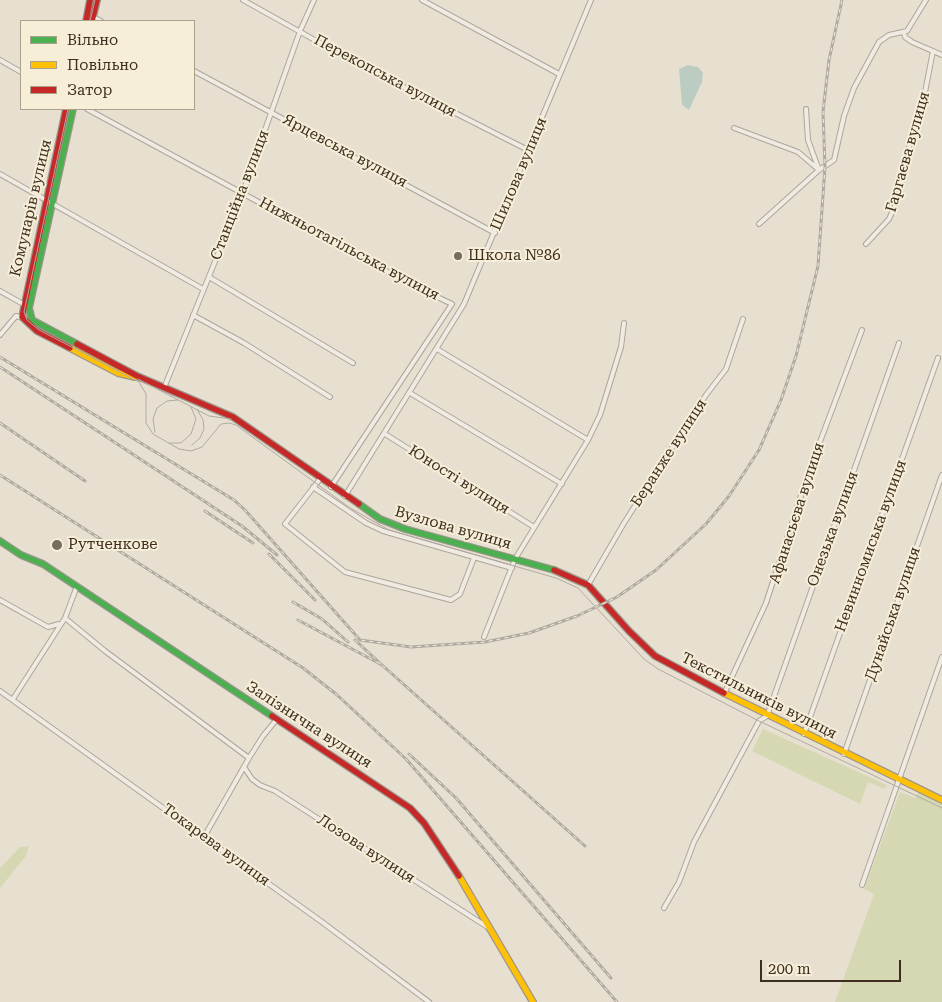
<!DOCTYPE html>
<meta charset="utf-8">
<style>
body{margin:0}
#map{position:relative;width:942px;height:1002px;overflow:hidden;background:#e7e0d1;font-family:"Roboto Serif",serif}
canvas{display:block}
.legend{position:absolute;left:20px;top:20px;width:175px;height:90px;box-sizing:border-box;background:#f7eed8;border:1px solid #ada18e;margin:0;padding:6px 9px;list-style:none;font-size:15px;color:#3d2e20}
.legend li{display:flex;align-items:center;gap:10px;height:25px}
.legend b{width:25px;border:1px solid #ada18e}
.scale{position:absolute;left:760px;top:960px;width:141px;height:22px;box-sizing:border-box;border:2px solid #3d2e20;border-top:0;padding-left:6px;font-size:15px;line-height:18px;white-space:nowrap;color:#3d2e20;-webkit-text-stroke:4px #f7eed8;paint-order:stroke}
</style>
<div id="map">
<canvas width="942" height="1002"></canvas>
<ul class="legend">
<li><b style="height:6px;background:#4caf50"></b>Вільно</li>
<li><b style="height:6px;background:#ffc107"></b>Повільно</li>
<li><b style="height:6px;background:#c62828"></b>Затор</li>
</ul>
<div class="scale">200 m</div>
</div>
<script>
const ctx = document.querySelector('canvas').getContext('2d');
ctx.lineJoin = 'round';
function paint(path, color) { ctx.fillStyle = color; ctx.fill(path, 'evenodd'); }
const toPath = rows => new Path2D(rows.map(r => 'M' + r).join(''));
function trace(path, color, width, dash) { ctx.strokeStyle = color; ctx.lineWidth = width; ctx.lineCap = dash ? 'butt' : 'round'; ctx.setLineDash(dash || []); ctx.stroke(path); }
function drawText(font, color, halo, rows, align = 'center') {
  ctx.font = font + ' "Roboto Serif",serif'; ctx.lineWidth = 4; ctx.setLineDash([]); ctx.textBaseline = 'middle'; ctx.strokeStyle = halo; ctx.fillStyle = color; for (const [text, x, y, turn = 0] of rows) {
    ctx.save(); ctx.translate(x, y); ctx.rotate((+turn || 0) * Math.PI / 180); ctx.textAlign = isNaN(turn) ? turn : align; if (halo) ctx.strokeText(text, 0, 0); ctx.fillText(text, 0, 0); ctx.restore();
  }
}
paint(toPath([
 [763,729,887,785,884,789,868,782,860,804,752,751],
 [920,789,942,799,942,1002,835,1002,874,894,864,889,900,792,915,798],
 [29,846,26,856,0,888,0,868,20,847]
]), '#d6d7b3');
paint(toPath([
 [688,65,698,67,703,73,702,82,689,110,682,105,679,69]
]), '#bcccc2');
const street = toPath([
 [243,0,347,58,528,150],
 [422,0,559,74],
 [93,17,101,21],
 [904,33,905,37,912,42,942,55],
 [0,60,21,72],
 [194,71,495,233],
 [87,109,408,283,452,304,331,487],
 [806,109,808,140,819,170,834,160,844,116,854,88,879,42,889,35,907,31,926,0],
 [734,128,798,152,819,170,759,224],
 [0,174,203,289],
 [866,244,889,219,898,199,911,139,920,118,933,51],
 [209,277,353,363],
 [0,291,23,304],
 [193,315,244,343,330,397],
 [0,335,16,316,24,318],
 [437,349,588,440],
 [164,388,243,192,300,31,314,0],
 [410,393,562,484],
 [385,434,534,527],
 [320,479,285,524,345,572,451,600,460,594,474,558],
 [313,487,366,523,383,531,512,568],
 [345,496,464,304,591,0],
 [588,585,624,523,706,395,726,369,743,319],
 [0,600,48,627,59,624],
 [65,618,105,651,249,758],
 [484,637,515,559,588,440,600,415,621,347,624,323],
 [0,691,322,922,429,1002],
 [724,694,766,603,809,471,862,330],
 [13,699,65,618,77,586],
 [804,734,938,358],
 [844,754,942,475],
 [244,767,252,779,260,785,275,791,489,928],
 [204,837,249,758,263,736,277,719],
 [862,885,942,657],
 [664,908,679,882,694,842,759,721,767,716,899,343]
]);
const fast = toPath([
 [73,109,29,308,32,320,77,344],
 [359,504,380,519,405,529,554,570],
 [0,541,21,555,43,564,272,716]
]);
const slow = toPath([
 [70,348,118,373,135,377],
 [724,693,942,800],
 [459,876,533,1002]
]);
const jam = toPath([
 [86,21,90,0],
 [92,21,97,0],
 [66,109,22,317,37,331,70,348],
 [77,344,137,376,233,417,359,504],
 [554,570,588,585,629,631,655,656,724,693],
 [272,716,410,808,424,823,459,876]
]);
trace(street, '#ada599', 6);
trace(fast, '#9c958a', 8);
trace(slow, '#9c958a', 8);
trace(jam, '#9c958a', 8);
trace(street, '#efebe3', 4);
trace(fast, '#4caf50', 5.5);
trace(slow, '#ffc107', 5.5);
trace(jam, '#c62828', 5.5);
trace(toPath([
 [90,21,95,0],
 [68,109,24,312,27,320,39,330,139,382,146,394,146,423,153,434,179,449,191,451,202,447,221,424,229,423,236,425,350,508,389,530,556,578,578,588,644,659,658,669,759,721,942,808],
 [138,379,209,416,231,419],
 [155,432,153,419,157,408,167,401,178,400],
 [169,443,181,443,191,434,196,419,191,407],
 [192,445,200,438,204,429,203,420,197,409]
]), '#afaaa2', 1);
const rail = toPath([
 [0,357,234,500,245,510,360,640,411,647,485,642,529,633,577,616,617,597,656,570,706,524,729,496,759,450,781,400,796,356,818,266,825,167,823,112,829,60,842,0],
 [0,367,242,526,277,555],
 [0,423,85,481],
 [0,475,303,668,336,694,406,759,617,1002],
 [205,511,253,543],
 [269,554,315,600],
 [293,602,322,619,348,642],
 [298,620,382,665,585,846],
 [355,640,382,665],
 [409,754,456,798,611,978]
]);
trace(rail, '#afaaa2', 3);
trace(rail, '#f7eed8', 1, [4]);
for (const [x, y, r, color] of [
 [458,256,5,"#786c5e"],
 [57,545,6,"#786c5e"]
]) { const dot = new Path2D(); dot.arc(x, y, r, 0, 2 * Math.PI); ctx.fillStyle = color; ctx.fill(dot); trace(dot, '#f7eed8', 2); }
drawText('15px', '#3d2e20', '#f7eed8', [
 ["Перекопська вулиця",385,76,28],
 ["Ярцевська вулиця",345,151,28],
 ["Гаргаєва вулиця",908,152,-74],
 ["Шилова вулиця",519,174,-67],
 ["Станційна вулиця",240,195,-69],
 ["Комунарів вулиця",31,208,-77],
 ["Нижньотагільська вулиця",349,249,28],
 ["Беранже вулиця",669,453,-57],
 ["Юності вулиця",459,480,32],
 ["Афанасьєва вулиця",797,513,-72],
 ["Вузлова вулиця",453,528,16],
 ["Онезька вулиця",833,529,-70],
 ["Невинномиська вулиця",871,546,-70],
 ["Дунайська вулиця",893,614,-71],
 ["Текстильників вулиця",759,696,27],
 ["Залізнична вулиця",309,725,33],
 ["Токарева вулиця",216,845,36],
 ["Лозова вулиця",366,849,33]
]);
drawText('15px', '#3d2e20', '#f7eed8', [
 ["Школа №86",468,256],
 ["Рутченкове",68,545]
], 'left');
</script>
